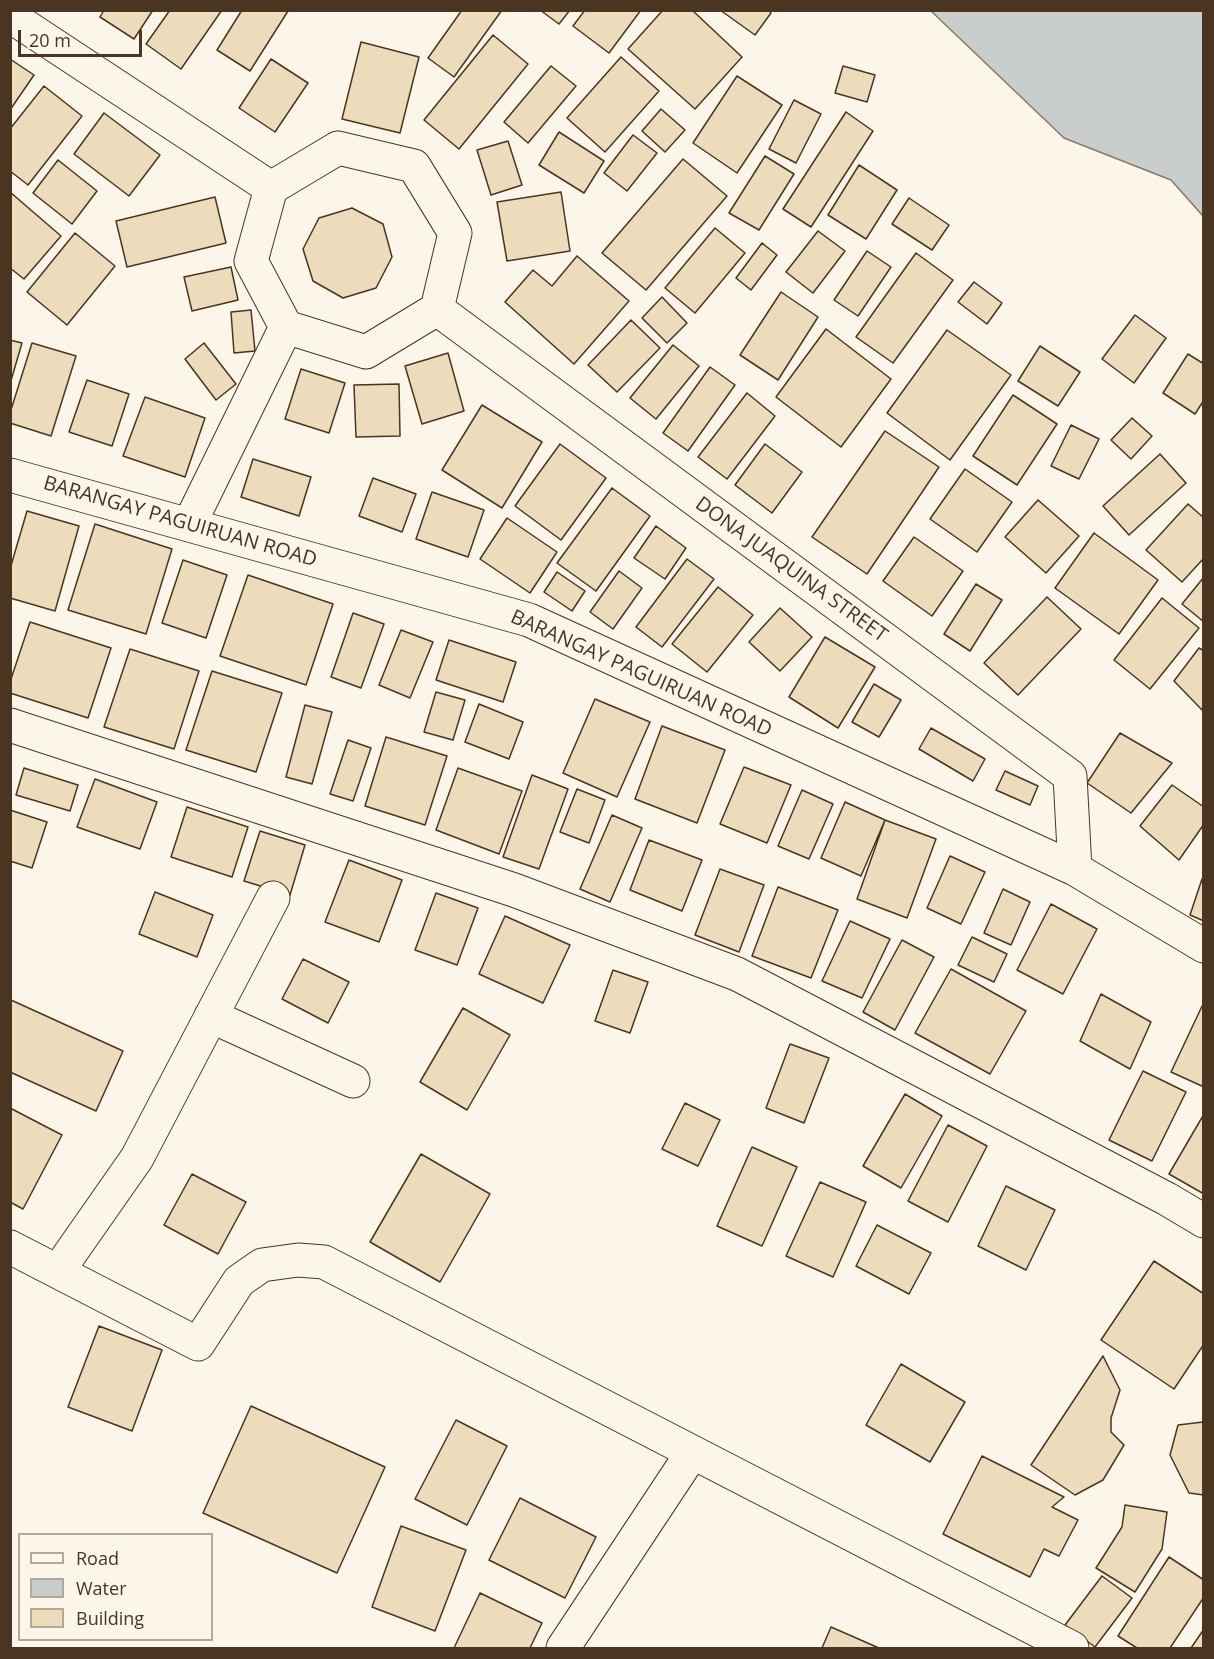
<!DOCTYPE html>
<style>
body{margin:0}
#map{position:relative;width:1214px;height:1659px;overflow:hidden;background:#fbf6e9;font-family:"Open Sans",sans-serif}
canvas{display:block}
.frame{position:absolute;inset:0;border:12px solid #4a3520;pointer-events:none}
.legend{position:absolute;left:18px;top:1533px;width:195px;height:108px;box-sizing:border-box;background:#fbf6e9;border:2px solid #b4a999;margin:0;padding:8px 10px;list-style:none;font-size:18px;color:#4a3520}
.legend li{display:flex;align-items:center;gap:12px;height:30px}
.legend b{width:30px;border:2px solid #b4a999}
.scale{position:absolute;left:18px;top:30px;width:124px;height:27px;box-sizing:border-box;border:3px solid #4a3520;border-top:0;padding-left:8px;font-size:18px;line-height:21px;white-space:nowrap;color:#4a3520;-webkit-text-stroke:4px #fbf6e9;paint-order:stroke}
</style>
<div id="map">
<canvas width="1214" height="1659"></canvas>
<div class="frame"></div>
<ul class="legend">
<li><b style="height:8px;background:#fbf6e9"></b>Road</li>
<li><b style="height:16px;background:#c9cecd"></b>Water</li>
<li><b style="height:16px;background:#ecdcbc"></b>Building</li>
</ul>
<div class="scale">20 m</div>
</div>
<script>
const ctx = document.querySelector('canvas').getContext('2d');
ctx.lineJoin = 'round';
function paint(path, color) { ctx.fillStyle = color; ctx.fill(path, 'evenodd'); }
const toPath = rows => new Path2D(rows.map(r => 'M' + r).join(''));
function trace(path, color, width, dash) { ctx.strokeStyle = color; ctx.lineWidth = width; ctx.lineCap = dash ? 'butt' : 'round'; ctx.setLineDash(dash || []); ctx.stroke(path); }
function drawText(font, color, halo, rows, align = 'center') {
  ctx.font = font + ' "Open Sans",sans-serif'; ctx.lineWidth = 4.5; ctx.setLineDash([]); ctx.textBaseline = 'middle'; ctx.strokeStyle = halo; ctx.fillStyle = color; for (const [text, x, y, turn = 0] of rows) {
    ctx.save(); ctx.translate(x, y); ctx.rotate((+turn || 0) * Math.PI / 180); ctx.textAlign = isNaN(turn) ? turn : align; if (halo) ctx.strokeText(text, 0, 0); ctx.fillText(text, 0, 0); ctx.restore();
  }
}
const water = toPath([
 [931,11,1203,11,1203,216,1171,180,1064,138,931,11]
]);
paint(water, '#c9cecd');
trace(water, '#887966', 1.5);
const building = toPath([
 [104,10,153,10,134,39,100,17,104,10],
 [170,10,222,10,181,69,146,44,170,10],
 [242,10,288,11,250,71,217,50,242,10],
 [462,10,502,10,454,77,428,58,462,10],
 [540,10,570,10,559,24,540,10],
 [585,10,641,10,609,53,573,26,585,10],
 [663,10,692,10,742,57,695,109,628,49,663,10],
 [720,10,768,10,771,13,755,35,720,10],
 [493,35,528,64,459,149,424,120,493,35],
 [361,42,419,57,400,133,342,119,361,42],
 [621,57,659,91,605,152,567,118,621,57],
 [10,59,34,75,10,110,10,59],
 [271,59,308,83,275,132,239,108,271,59],
 [551,66,576,86,528,143,504,122,551,66],
 [843,66,875,75,867,102,835,93,843,66],
 [737,76,782,105,737,173,693,143,737,76],
 [44,86,82,116,28,185,10,171,10,129,44,86],
 [794,100,821,114,796,163,769,149,794,100],
 [661,109,685,130,665,152,642,131,661,109],
 [846,112,873,131,811,227,783,209,846,112],
 [104,113,160,155,129,196,74,154,104,113],
 [559,132,604,161,584,193,539,165,559,132],
 [633,135,657,153,627,191,604,173,633,135],
 [508,141,522,185,491,195,477,150,508,141],
 [765,156,794,174,759,230,729,213,765,156],
 [683,159,727,196,646,290,602,253,683,159],
 [58,160,97,191,72,224,33,193,58,160],
 [859,165,897,190,866,239,828,215,859,165],
 [10,192,61,236,24,279,10,268,10,192],
 [561,192,570,251,507,261,497,202,561,192],
 [215,197,226,243,127,267,116,221,215,197],
 [909,198,949,225,932,250,892,224,909,198],
 [352,208,383,224,392,257,376,288,343,298,313,281,303,249,319,218,352,208],
 [715,228,745,253,695,313,665,288,715,228],
 [818,231,845,251,813,293,786,272,818,231],
 [75,233,115,266,67,325,27,292,75,233],
 [762,243,777,255,751,290,736,278,762,243],
 [867,251,891,267,858,316,834,300,867,251],
 [916,253,953,280,893,363,856,337,916,253],
 [577,256,629,301,574,364,505,302,533,270,552,286,577,256],
 [231,267,238,300,192,311,184,277,231,267],
 [974,282,1002,303,987,324,958,302,974,282],
 [781,292,818,317,778,380,740,355,781,292],
 [662,297,687,323,667,343,642,318,662,297],
 [251,310,255,351,234,353,231,312,251,310],
 [1135,315,1166,338,1134,383,1102,359,1135,315],
 [631,320,660,348,617,392,588,365,631,320],
 [826,329,891,379,841,447,776,397,826,329],
 [947,330,1011,375,950,460,887,413,947,330],
 [10,340,22,343,10,384,10,340],
 [32,343,76,356,51,436,10,423,10,413,32,343],
 [204,343,236,384,216,400,185,359,204,343],
 [673,345,699,366,656,419,630,398,673,345],
 [1040,346,1080,372,1058,406,1018,381,1040,346],
 [448,353,464,411,422,424,405,366,448,353],
 [1188,354,1204,364,1204,400,1195,414,1163,393,1188,354],
 [710,367,735,385,688,451,663,433,710,367],
 [301,369,345,383,329,433,285,419,301,369],
 [87,380,129,394,112,446,69,432,87,380],
 [399,384,400,436,356,437,354,385,399,384],
 [747,393,775,416,727,479,698,457,747,393],
 [1013,395,1057,424,1017,485,973,456,1013,395],
 [145,397,205,418,185,477,123,456,145,397],
 [482,405,542,442,502,508,442,470,482,405],
 [1132,418,1152,436,1131,459,1111,440,1132,418],
 [1071,425,1099,439,1079,479,1051,466,1071,425],
 [885,431,939,467,867,574,812,537,885,431],
 [560,444,606,478,561,540,515,506,560,444],
 [765,444,802,472,772,513,735,485,765,444],
 [1160,454,1186,483,1129,535,1103,506,1160,454],
 [253,459,311,477,299,516,241,497,253,459],
 [965,469,1012,502,977,552,930,519,965,469],
 [373,478,416,494,402,532,359,516,373,478],
 [612,488,650,516,596,591,557,563,612,488],
 [432,492,484,510,468,557,416,539,432,492],
 [1038,500,1079,536,1046,573,1005,537,1038,500],
 [1188,504,1204,518,1204,558,1182,582,1146,550,1188,504],
 [27,511,79,526,55,611,10,598,10,569,27,511],
 [507,518,557,552,530,593,480,559,507,518],
 [95,524,172,549,146,634,68,610,95,524],
 [656,526,686,548,665,579,634,558,656,526],
 [1094,533,1158,580,1119,634,1055,588,1094,533],
 [914,537,963,571,932,616,883,581,914,537],
 [687,559,714,579,662,647,636,627,687,559],
 [183,560,227,575,206,638,162,623,183,560],
 [619,571,642,588,613,629,590,612,619,571],
 [557,572,585,591,572,611,544,592,557,572],
 [248,575,333,604,306,685,220,656,248,575],
 [1204,577,1204,622,1182,604,1204,577],
 [976,584,1002,600,970,651,944,634,976,584],
 [718,587,753,615,707,672,672,644,718,587],
 [1047,597,1081,629,1018,695,984,663,1047,597],
 [1162,598,1199,628,1150,689,1114,660,1162,598],
 [780,608,812,637,780,671,749,642,780,608],
 [353,613,384,624,361,688,331,677,353,613],
 [30,622,111,648,88,718,10,693,10,682,30,622],
 [401,630,433,642,410,698,379,685,401,630],
 [825,637,875,667,838,728,789,697,825,637],
 [449,640,516,662,503,702,436,680,449,640],
 [1199,648,1204,651,1204,712,1174,681,1199,648],
 [130,649,199,671,174,749,104,727,130,649],
 [212,671,282,693,256,772,186,750,212,671],
 [874,684,901,700,879,737,852,722,874,684],
 [436,692,465,700,453,740,424,732,436,692],
 [595,699,650,722,617,797,563,773,595,699],
 [479,704,523,722,509,759,465,742,479,704],
 [305,705,332,712,312,784,286,777,305,705],
 [662,726,725,750,697,823,635,799,662,726],
 [931,728,985,759,973,781,919,749,931,728],
 [1120,733,1172,763,1131,813,1087,783,1120,733],
 [386,737,447,756,425,825,365,806,386,737],
 [348,740,371,748,353,801,330,794,348,740],
 [744,767,791,785,767,843,720,824,744,767],
 [24,768,78,785,70,811,16,795,24,768],
 [458,768,522,791,499,854,436,830,458,768],
 [1005,771,1038,786,1030,805,996,790,1005,771],
 [532,775,568,789,539,869,503,857,532,775],
 [95,779,157,802,140,849,77,827,95,779],
 [1172,785,1204,807,1204,824,1179,860,1140,826,1172,785],
 [577,789,605,800,589,843,560,832,577,789],
 [802,790,833,804,809,859,778,846,802,790],
 [845,802,885,820,861,876,821,858,845,802],
 [187,807,248,827,232,877,171,857,187,807],
 [10,810,47,822,32,868,10,861,10,810],
 [612,815,642,828,610,902,580,889,612,815],
 [885,820,936,839,907,918,857,899,885,820],
 [260,831,305,845,290,895,244,881,260,831],
 [649,840,702,860,682,911,630,890,649,840],
 [950,856,985,872,961,924,927,908,950,856],
 [349,860,402,880,379,942,325,922,349,860],
 [720,869,764,885,739,952,695,935,720,869],
 [1202,879,1204,880,1204,921,1190,915,1202,879],
 [778,887,838,910,811,978,752,956,778,887],
 [1003,889,1030,902,1011,945,984,933,1003,889],
 [155,892,213,915,197,957,139,934,155,892],
 [436,893,478,908,457,965,415,950,436,893],
 [1051,904,1097,929,1063,994,1017,970,1051,904],
 [505,916,570,945,543,1003,479,974,505,916],
 [850,921,890,939,862,998,822,981,850,921],
 [972,937,1007,954,994,982,958,965,972,937],
 [902,940,934,957,895,1030,863,1012,902,940],
 [303,959,349,982,328,1023,282,999,303,959],
 [951,969,1026,1011,990,1074,915,1033,951,969],
 [613,970,648,982,630,1033,595,1021,613,970],
 [1101,994,1151,1022,1130,1069,1080,1041,1101,994],
 [11,1000,123,1051,96,1111,10,1072,11,1000],
 [1204,1002,1204,1087,1171,1072,1204,1002],
 [463,1008,510,1035,467,1110,420,1082,463,1008],
 [790,1044,829,1058,804,1123,766,1108,790,1044],
 [1143,1071,1186,1092,1152,1161,1109,1140,1143,1071],
 [905,1094,942,1116,901,1188,863,1166,905,1094],
 [685,1103,720,1120,698,1166,662,1149,685,1103],
 [10,1108,62,1135,23,1209,10,1202,10,1108],
 [1204,1114,1204,1194,1169,1174,1204,1114],
 [948,1125,987,1146,948,1222,908,1201,948,1125],
 [752,1147,797,1167,762,1246,717,1226,752,1147],
 [421,1154,490,1194,440,1282,370,1242,421,1154],
 [192,1174,246,1202,218,1254,164,1225,192,1174],
 [820,1182,866,1202,833,1277,786,1256,820,1182],
 [1006,1186,1055,1210,1026,1270,978,1246,1006,1186],
 [877,1225,931,1253,909,1294,856,1266,877,1225],
 [1154,1261,1204,1294,1204,1344,1174,1389,1101,1340,1154,1261],
 [99,1326,162,1350,132,1431,68,1407,99,1326],
 [1103,1356,1120,1390,1111,1418,1111,1432,1124,1445,1103,1480,1075,1495,1031,1465,1103,1356],
 [901,1364,965,1402,930,1462,866,1425,901,1364],
 [251,1406,385,1467,337,1573,203,1513,251,1406],
 [456,1420,507,1446,467,1525,415,1499,456,1420],
 [1203,1422,1204,1495,1189,1493,1170,1455,1178,1425,1203,1422],
 [982,1456,1064,1497,1052,1507,1078,1520,1059,1556,1044,1549,1030,1577,943,1534,982,1456],
 [520,1498,596,1537,565,1598,489,1560,520,1498],
 [1125,1505,1167,1512,1162,1549,1135,1592,1096,1568,1122,1527,1125,1505],
 [401,1526,466,1550,435,1631,372,1607,401,1526],
 [1169,1557,1204,1580,1204,1597,1170,1648,1137,1648,1118,1636,1169,1557],
 [1102,1576,1132,1598,1095,1647,1065,1625,1102,1576],
 [480,1593,542,1623,530,1648,454,1648,480,1593],
 [831,1627,879,1648,822,1648,831,1627],
 [1204,1629,1204,1648,1191,1648,1204,1629]
]);
paint(building, '#ecdcbc');
trace(building, '#4a3520', 1.5);
const minor = toPath([
 [10,16,271,188],
 [338,148,414,166,455,233,437,309,366,352,286,327,251,261,271,188,338,148],
 [437,309,1070,776,1075,869],
 [10,475,529,620,1075,869,1204,946],
 [189,525,286,327],
 [10,725,514,890,737,974,1167,1199,1204,1221],
 [211,1016,353,1081],
 [10,1247,198,1344,239,1281,262,1265,298,1260,324,1262,1072,1648],
 [58,1271,137,1158,273,898],
 [563,1648,692,1453]
]);
trace(minor, '#4a3520', 35);
trace(minor, '#fbf6e9', 33);
drawText('20px', '#4a3520', '#fbf6e9', [
 ["BARANGAY PAGUIRUAN ROAD",180,522,16],
 ["DONA JUAQUINA STREET",791,570,36],
 ["BARANGAY PAGUIRUAN ROAD",641,674,24]
]);
</script>
